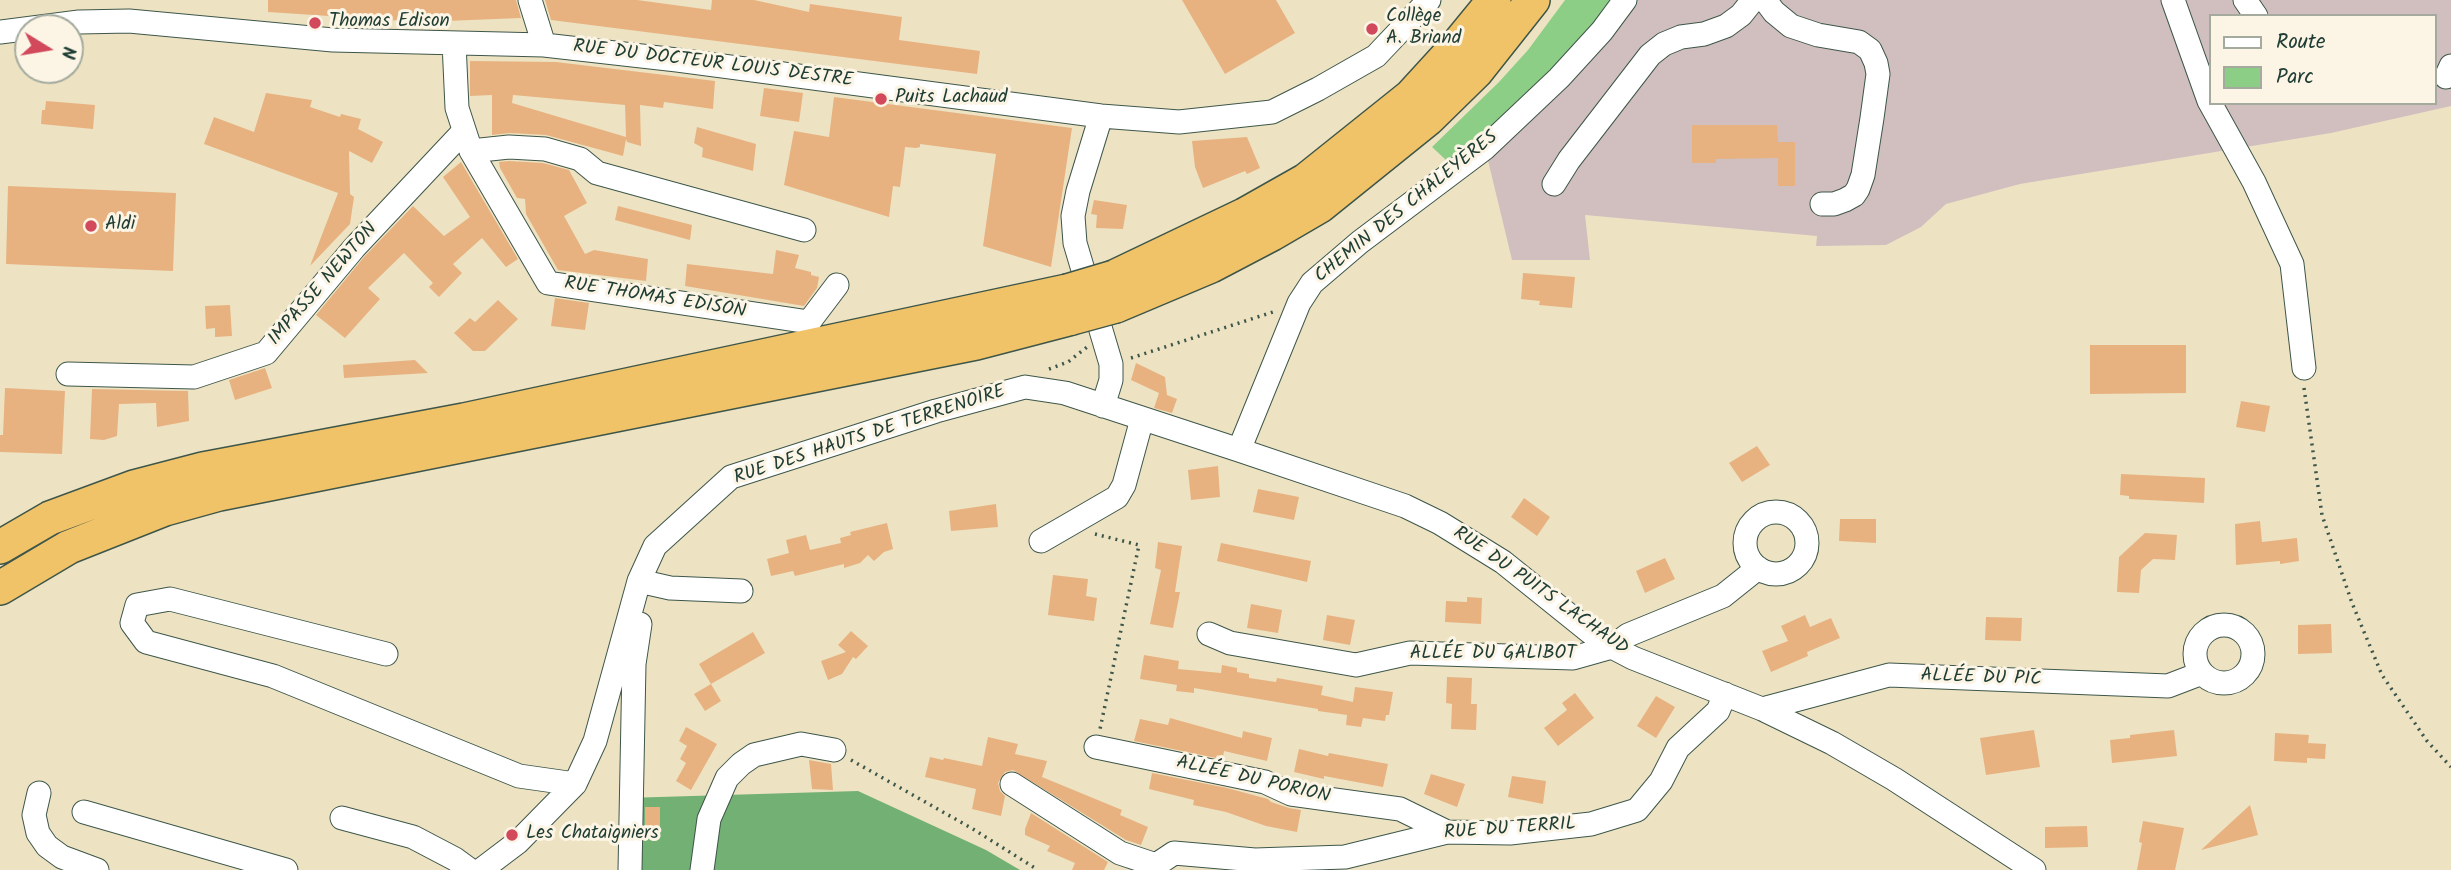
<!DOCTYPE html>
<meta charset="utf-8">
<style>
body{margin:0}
#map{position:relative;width:2451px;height:870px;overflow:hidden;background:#ede3c3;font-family:Kalam,sans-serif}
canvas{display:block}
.legend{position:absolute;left:2209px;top:14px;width:228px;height:91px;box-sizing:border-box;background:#fcf5e5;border:2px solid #a4ab9e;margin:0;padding:9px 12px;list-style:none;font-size:21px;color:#1f3d34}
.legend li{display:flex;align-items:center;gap:14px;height:35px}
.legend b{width:35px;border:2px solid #a4ab9e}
.north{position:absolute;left:14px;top:14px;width:70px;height:70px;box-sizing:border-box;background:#fcf5e5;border:2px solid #a4ab9e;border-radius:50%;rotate:101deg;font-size:19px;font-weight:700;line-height:28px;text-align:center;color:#1f3d34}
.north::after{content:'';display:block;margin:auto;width:24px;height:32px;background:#d1495b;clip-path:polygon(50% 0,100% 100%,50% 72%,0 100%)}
</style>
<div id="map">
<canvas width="2451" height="870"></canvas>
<ul class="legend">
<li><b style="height:9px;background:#fff"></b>Route</li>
<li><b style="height:19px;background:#8dce86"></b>Parc</li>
</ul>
<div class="north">N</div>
</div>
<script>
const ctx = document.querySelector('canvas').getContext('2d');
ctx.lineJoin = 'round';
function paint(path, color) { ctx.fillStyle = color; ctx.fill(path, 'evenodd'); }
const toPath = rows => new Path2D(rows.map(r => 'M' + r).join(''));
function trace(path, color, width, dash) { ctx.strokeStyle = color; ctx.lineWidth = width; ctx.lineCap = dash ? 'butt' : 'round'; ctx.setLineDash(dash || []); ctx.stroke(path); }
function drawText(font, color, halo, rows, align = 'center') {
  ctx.font = font + ' Kalam,sans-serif'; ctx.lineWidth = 6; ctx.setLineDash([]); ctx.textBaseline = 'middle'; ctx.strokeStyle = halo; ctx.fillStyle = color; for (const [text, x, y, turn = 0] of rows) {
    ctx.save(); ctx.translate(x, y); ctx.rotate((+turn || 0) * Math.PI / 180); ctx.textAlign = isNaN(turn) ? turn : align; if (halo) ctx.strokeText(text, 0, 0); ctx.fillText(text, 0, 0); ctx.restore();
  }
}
paint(toPath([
 [1614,0,2451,0,2451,106,2331,133,2020,184,1946,204,1921,227,1886,245,1816,246,1817,236,1585,215,1590,260,1512,260,1485,148,1510,111,1582,39],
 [2211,16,2435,16,2435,103,2211,103]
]), '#d1bfbf');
paint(toPath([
 [1565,0,1614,0,1582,39,1510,111,1447,161,1432,147,1499,82,1528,50]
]), '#8dce86');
paint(toPath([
 [858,791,986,850,1020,870,623,870,626,798]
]), '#72b173');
paint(toPath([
 [268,0,516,0,521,18,420,22,268,12],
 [545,0,637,0,711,10,712,0,754,0,809,12,810,4,902,17,899,40,980,51,977,74,551,20],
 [1182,0,1276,0,1295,33,1225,74],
 [470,61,556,62,715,81,713,109,664,102,663,108,640,105,641,146,627,142,626,139,623,156,546,135,510,133,492,135,492,95,470,96],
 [513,95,625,105,626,137,512,103],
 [764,88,803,93,799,122,760,116],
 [266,93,312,100,310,107,340,117,341,114,361,119,358,129,383,142,372,163,349,151,350,194,354,197,350,224,310,266,338,193,204,144,214,117,254,132],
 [834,97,1072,128,1051,267,983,246,996,154,920,144,920,147,916,148,905,147,900,187,893,186,889,217,784,185,794,131,829,137],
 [46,101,95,105,93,129,41,124,42,110,45,110],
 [1692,125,1777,125,1778,142,1795,142,1795,186,1778,186,1778,158,1716,159,1716,163,1692,163],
 [697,127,756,144,753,171,702,157,703,148,694,143],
 [1247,137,1260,168,1247,174,1245,171,1203,188,1195,167,1192,141],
 [509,161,543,163,569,170,587,203,564,216,585,254,594,250,648,259,646,281,558,270,526,214,525,199,517,198,500,168,499,162],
 [461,162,518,259,506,267,482,238,453,264,462,273,439,297,429,287,433,283,404,253,368,288,380,299,345,338,316,315,364,257,413,206,444,236,470,217,443,177],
 [8,186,176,193,173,271,6,264],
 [1094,200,1127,205,1123,229,1096,228,1097,215,1091,214],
 [618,206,692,225,690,240,615,220],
 [776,250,799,255,795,268,811,272,811,275,819,277,817,288,804,306,685,286,687,264,773,274],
 [1523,273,1575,277,1572,308,1539,305,1540,301,1521,299],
 [555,298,589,303,585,330,551,326],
 [498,300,518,319,485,351,473,351,454,333,470,318,475,322],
 [230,305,232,336,215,337,215,328,206,329,205,306],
 [2090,345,2186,345,2186,393,2090,394],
 [415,360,428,373,344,378,343,365],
 [1136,363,1165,377,1167,395,1177,399,1172,413,1154,408,1159,393,1131,380],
 [265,368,272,388,235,400,229,380],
 [5,388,65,391,62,454,0,452,0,435,3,435],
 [92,389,188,391,189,421,157,427,156,403,119,404,117,436,104,440,90,439],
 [2241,401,2270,406,2265,432,2236,427],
 [1757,446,1770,465,1742,482,1729,463],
 [1218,466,1220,497,1191,500,1188,470],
 [2121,474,2205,478,2204,503,2129,499,2129,496,2120,495],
 [1258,489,1299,497,1294,520,1253,512],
 [1524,498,1550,517,1537,536,1511,517],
 [996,504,998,527,951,531,949,511],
 [1840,519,1876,519,1876,543,1839,541],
 [2260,521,2262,542,2297,538,2299,561,2280,564,2280,561,2236,565,2235,524],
 [887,523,893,549,884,552,874,561,868,555,860,563,844,568,844,564,795,576,793,571,771,576,767,559,789,553,786,540,806,535,810,550,841,543,840,538,851,535,850,532],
 [2145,533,2177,535,2175,560,2153,559,2141,570,2139,593,2117,592,2119,557],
 [1158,542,1182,546,1175,592,1180,592,1173,628,1150,624,1161,570,1155,568],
 [1221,543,1311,561,1307,582,1217,561],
 [1665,558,1675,579,1645,593,1636,571],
 [1053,575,1088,579,1086,596,1097,598,1094,621,1048,615],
 [1467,597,1482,598,1481,624,1445,622,1446,601,1467,602],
 [1251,604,1282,610,1278,633,1247,628],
 [1327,615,1355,620,1350,645,1323,640],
 [1805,615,1810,627,1831,618,1840,638,1807,652,1808,656,1771,672,1762,651,1788,641,1781,626],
 [1986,617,2022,618,2021,641,1985,640],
 [2331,624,2332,653,2298,654,2298,625],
 [851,631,868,646,856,659,853,657,842,674,828,680,821,661,846,652,838,645],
 [753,632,765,653,711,684,721,701,705,711,694,694,711,684,699,664],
 [1144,655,1179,661,1178,669,1221,673,1222,665,1237,668,1237,672,1249,674,1249,678,1276,682,1277,678,1323,686,1321,695,1353,702,1355,687,1393,692,1389,715,1386,715,1385,721,1363,718,1361,727,1346,725,1347,715,1318,711,1318,709,1194,688,1194,693,1176,691,1177,685,1140,679],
 [1447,677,1472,678,1471,704,1477,704,1476,730,1451,729,1452,704,1446,703],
 [1575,693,1594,718,1558,746,1544,728,1567,710,1562,703],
 [1656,696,1675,707,1656,738,1637,726],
 [1170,718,1242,738,1243,731,1272,738,1267,761,1224,751,1223,757,1217,755,1216,758,1134,741,1140,719,1168,725],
 [686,727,717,744,691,790,676,781,686,763,680,759,687,746,679,741],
 [2034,730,2040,767,1986,775,1980,738],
 [2174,730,2177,756,2112,763,2110,740,2130,738,2130,735],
 [2275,733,2309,735,2308,743,2326,744,2325,759,2307,758,2307,763,2274,761],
 [988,737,1018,744,1015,754,1047,761,1042,777,1122,810,1120,815,1148,827,1141,845,1126,840,1013,770,1005,772,998,783,1000,791,1005,796,1001,816,972,809,976,789,925,777,930,757,943,760,944,758,982,766],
 [1299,749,1328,756,1329,753,1388,764,1383,787,1324,776,1324,779,1294,772],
 [809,760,831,764,833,790,812,789],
 [1152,773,1227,788,1268,799,1271,802,1289,808,1301,810,1297,832,1266,826,1226,812,1193,805,1194,800,1149,789],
 [1431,774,1465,784,1457,807,1424,794],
 [1512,776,1546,781,1543,804,1508,797],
 [2250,805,2258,835,2201,850],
 [645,807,660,807,660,828,645,828],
 [1031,813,1108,862,1104,870,1072,870,1075,863,1047,851,1050,846,1025,835,1025,829],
 [2143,821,2184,828,2175,870,2137,870,2142,843,2139,842],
 [2087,826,2088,847,2045,848,2045,827]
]), '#e7b280');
const minor = toPath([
 [530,0,544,45],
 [1765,0,1774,12,1791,26,1818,35,1859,42,1870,50,1876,63,1878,74,1872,118,1863,175,1858,189,1854,195,1845,200,1834,204,1822,204],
 [2173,0,2209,101,2254,182,2292,264,2304,368],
 [2245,0,2256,16],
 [0,32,79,22,129,21,333,40,544,45,677,60,1101,116,1179,122,1272,112,1318,89,1376,56,1429,0],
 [454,43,457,108,471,151,548,283,809,322,837,285],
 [2446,77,2451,66],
 [1101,116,1078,191,1073,216,1075,243,1111,364,1111,380,1103,406],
 [471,151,509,147,545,149,580,159,597,173,804,230],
 [1554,184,1569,160,1650,55,1664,44,1681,37,1704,34,1726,26,1741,15,1753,0],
 [68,374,194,377,266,353,354,248,463,132],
 [1239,450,1299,303,1312,283,1360,242,1485,148,1559,78,1602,31,1625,0],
 '1745 543a31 31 0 1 1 62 0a31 31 0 1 1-62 0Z',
 [1041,541,1117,497,1124,485,1142,419],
 [639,581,670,588,741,591],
 '2195 654a29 29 0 1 1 58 0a29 29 0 1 1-58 0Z',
 [1209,634,1230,643,1356,665,1410,653,1573,658,1612,647,1628,635,1723,596,1758,568],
 [386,654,170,599,137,605,132,623,146,642,273,676,519,776,575,784],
 [1762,709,1889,675,2168,686,2202,673],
 [1096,747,1265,782,1291,794,1400,809,1447,832],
 [1012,784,1120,853,1156,865],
 [39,793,34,815,38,833,47,846,62,857,97,870],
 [84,812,286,870],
 [342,818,413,837,455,859,470,870],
 [1156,865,1174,853,1255,860,1345,857,1447,832,1510,833,1591,824,1637,810,1661,781,1678,748,1718,711,1725,694],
 [481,870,518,842,575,784,595,741,639,581,655,546,731,477,936,411,1025,387,1065,393,1239,450,1405,506,1440,523,1503,562,1590,632,1612,647,1633,658,1762,709,1832,743,1894,779,2034,870],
 [630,870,634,664,640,624],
 [702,870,709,819,727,778,741,764,754,755,801,744,834,750]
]);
const highway = toPath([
 [1114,277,1244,215,1306,180,1411,96,1454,49,1494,0],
 [1116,306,1211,266,1272,234,1320,206,1428,119,1476,72,1533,0],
 [0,547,50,518,134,487,203,469,464,420,1067,291],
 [0,588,69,547,165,509,219,494,976,343,1072,318]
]);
trace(minor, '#3e5649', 25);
trace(highway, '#3e5649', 36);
trace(toPath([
 [1131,358,1273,312],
 [1049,369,1068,362,1087,347],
 [2304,388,2322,515,2352,603,2382,675,2427,741,2451,767],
 [1095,534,1139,545,1100,729],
 [851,760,973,829,1038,870]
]), '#3e5649', 3.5, [2, 5]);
trace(minor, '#fff', 23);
trace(highway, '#f1c369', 33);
const highwayBridge = toPath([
 [1067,291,1114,277],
 [1072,318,1116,306]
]);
trace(highwayBridge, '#3e5649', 36, []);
trace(highwayBridge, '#f1c369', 33);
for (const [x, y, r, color] of [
 [315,23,7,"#d1495b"],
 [1372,29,7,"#d1495b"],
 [881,99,7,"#d1495b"],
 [91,226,7,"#d1495b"],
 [512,835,7,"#d1495b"]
]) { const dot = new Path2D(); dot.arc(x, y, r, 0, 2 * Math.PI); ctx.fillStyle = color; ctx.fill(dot); trace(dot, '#fcf5e5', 2.5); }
drawText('19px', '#1f3d34', '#fcf5e5', [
 ["Collège",1386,18],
 ["A. Briand",1386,40],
 ["Thomas Edison",329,23],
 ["Puits Lachaud",895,99],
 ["Aldi",105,226],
 ["Les Chataigniers",526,835]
], 'left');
drawText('19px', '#1f3d34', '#fcf5e5', [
 ["RUE DU DOCTEUR LOUIS DESTRE",713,65,7],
 ["CHEMIN DES CHALEYÈRES",1407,208,-39],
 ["IMPASSE NEWTON",324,285,-49],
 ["RUE THOMAS EDISON",655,299,9],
 ["RUE DES HAUTS DE TERRENOIRE",870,436,-18],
 ["RUE DU PUITS LACHAUD",1540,592,35],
 ["ALLÉE DU GALIBOT",1493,655],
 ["ALLÉE DU PIC",1981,679,2],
 ["ALLÉE DU PORION",1253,781,13],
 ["RUE DU TERRIL",1510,830,-4]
]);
</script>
